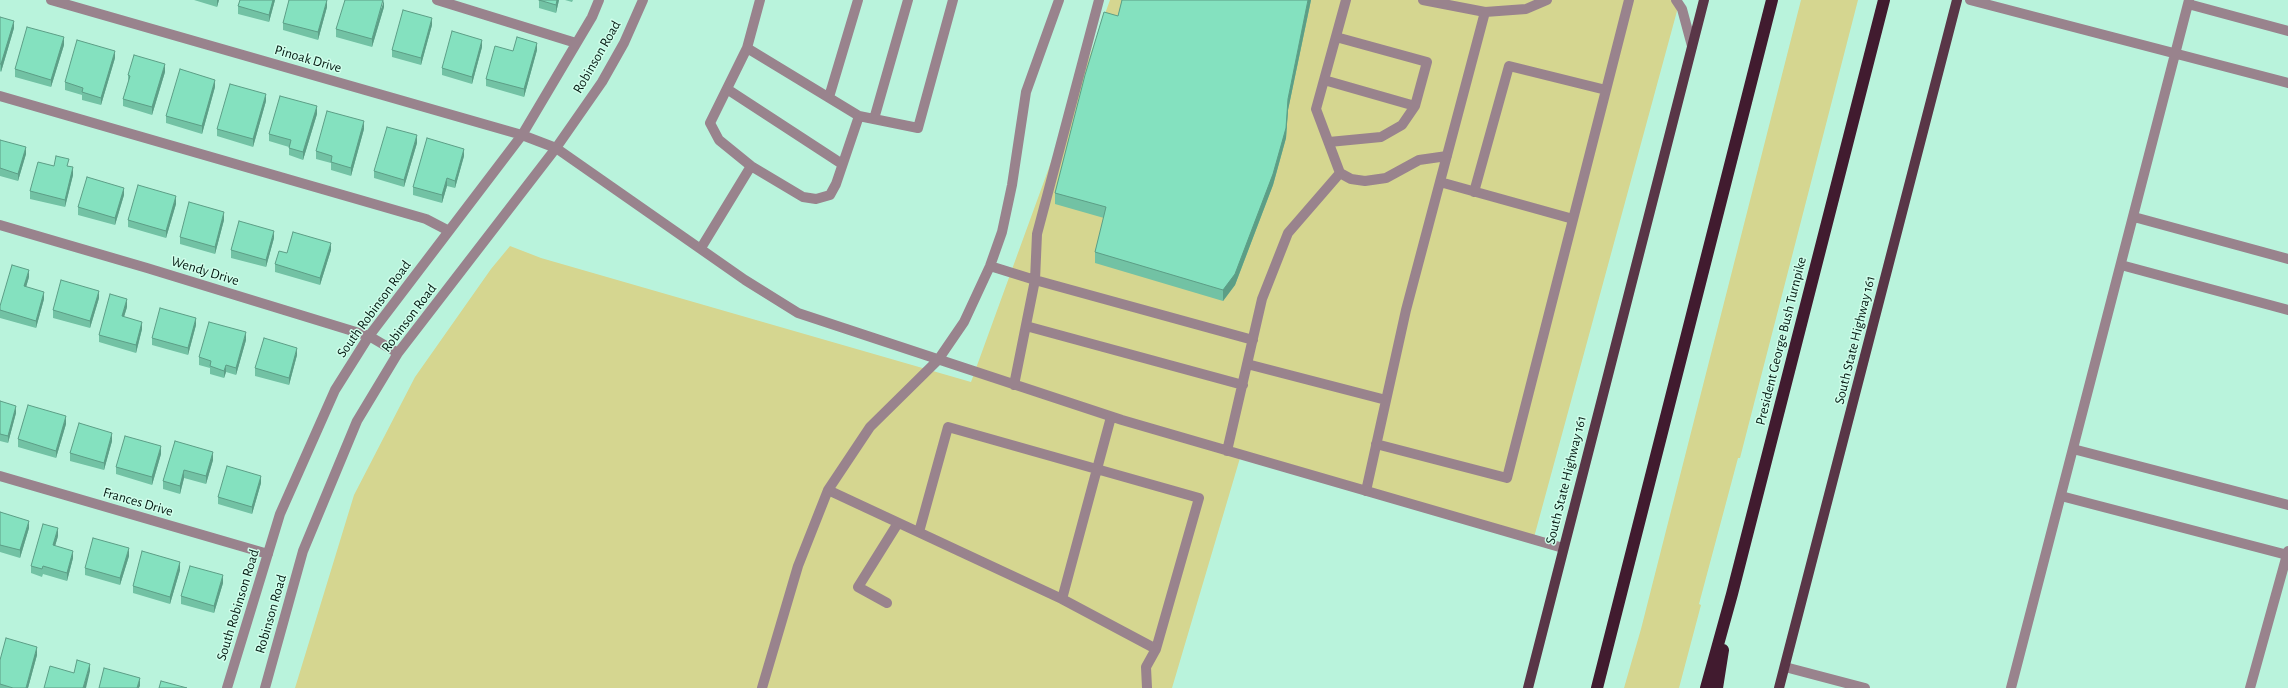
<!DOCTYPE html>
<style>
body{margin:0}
canvas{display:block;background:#b9f3dc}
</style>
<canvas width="2288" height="688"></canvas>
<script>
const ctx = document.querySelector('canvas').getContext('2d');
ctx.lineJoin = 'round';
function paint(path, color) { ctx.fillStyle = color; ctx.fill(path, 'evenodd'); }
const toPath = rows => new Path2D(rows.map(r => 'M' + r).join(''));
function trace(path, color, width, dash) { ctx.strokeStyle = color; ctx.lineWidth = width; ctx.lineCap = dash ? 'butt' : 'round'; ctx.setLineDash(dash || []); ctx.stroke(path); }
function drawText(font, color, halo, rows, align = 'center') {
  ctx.font = font + ' "Alegreya Sans",sans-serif'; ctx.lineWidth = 3; ctx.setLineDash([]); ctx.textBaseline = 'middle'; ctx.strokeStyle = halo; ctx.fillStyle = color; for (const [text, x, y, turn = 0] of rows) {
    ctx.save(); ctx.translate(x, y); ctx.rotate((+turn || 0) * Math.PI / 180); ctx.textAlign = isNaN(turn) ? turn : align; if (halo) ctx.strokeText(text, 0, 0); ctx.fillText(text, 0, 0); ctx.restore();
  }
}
paint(toPath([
 [1110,0,1680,0,1533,541,1240,458,1172,688,295,688,354,495,415,377,491,269,510,246,541,258,971,382],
 [1801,0,1858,0,1740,458,1738,458,1699,604,1701,605,1679,688,1624,688,1641,629]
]), '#d5d690');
trace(toPath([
 [51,0,522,135,556,148,745,280,798,313,1122,420,1563,548],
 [437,0,576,43],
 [1346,0,1316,109,1340,173,1351,179,1365,181,1386,178,1419,160,1447,156],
 [1423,0,1485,12,1526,9,1547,0],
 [1676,0,1682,9,1692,46],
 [1970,0,2288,83],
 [2188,4,2288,31],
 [747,48,859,116],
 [1324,80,1415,106],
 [727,89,842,164],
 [0,96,426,219,449,231],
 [829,97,858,0],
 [874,119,908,0],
 [1329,142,1381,137,1402,125,1415,106,1427,62,1336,37],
 [751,166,719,140,710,123,747,48,760,0],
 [1440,182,1573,219],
 [1474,192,1509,66,1606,90],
 [2134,217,2288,259],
 [0,225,147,268,369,336,398,353],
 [701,248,751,166,803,197,816,199,830,195,836,184,859,116,918,128,953,0],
 [2121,265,2288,310],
 [990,266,1035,280,1037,234,1099,0],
 [1026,326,1243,385],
 [1247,364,1386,400],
 [1014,385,1035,280,1253,340],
 [1376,444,1507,478,1629,0],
 [2073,449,2288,505],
 [1227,451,1262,299,1288,233,1340,173],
 [0,476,268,554],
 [828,490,870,427,938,360,964,322,990,266,1002,232,1012,185,1026,92,1059,0],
 [1366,491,1406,310,1485,12],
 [2061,496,2287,555],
 [919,532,948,427,1199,498,1156,649,1062,599],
 [887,603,858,587,898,523],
 [1785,667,1865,688],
 [227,688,280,514,335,390,369,336,522,135,592,17,599,0],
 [265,688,303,551,357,421,398,353,556,148,602,82,624,43,643,0],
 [762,688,798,566,828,490,1062,599,1111,417],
 [1147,688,1146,667,1156,649],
 [2011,688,2189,0],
 [2250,688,2288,551]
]), '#99838d', 10);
trace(toPath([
 [1528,688,1704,0],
 [1779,688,1957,0]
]), '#593647', 10);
trace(toPath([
 [1597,688,1772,0],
 [1706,688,1732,594,1884,0],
 [1717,688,1723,650]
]), '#411b2f', 12);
paint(toPath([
 [194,0,219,0,217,7],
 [275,0,269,22,238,14,238,6],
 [539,0,559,0,556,13,539,8],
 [565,0,573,0,572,2],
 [1122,0,1311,0,1288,110,1286,138,1273,185,1235,285,1223,301,1095,263,1095,252,1104,218,1055,204,1055,193,1118,16],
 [327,7,318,40,283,30,283,23],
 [384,7,372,47,336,37,336,29],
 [0,17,14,28,1,72,0,71],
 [432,25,421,65,392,57,392,50],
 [64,45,51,87,15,77,15,69],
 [482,47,472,84,442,75,442,68],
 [537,50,524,97,486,86,486,79,513,51],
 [115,58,101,105,82,100,82,95,65,90,65,82],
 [165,72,152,115,123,106,123,99,128,83,128,75],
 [215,87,202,134,166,123,166,116],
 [266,101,253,147,217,136,217,129],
 [317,114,303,160,289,155,289,147,269,141,269,134],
 [364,129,351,176,331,170,331,163,316,159,316,151],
 [0,140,26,154,18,181,0,176],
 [417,143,404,187,374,178,374,171],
 [464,156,455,188,447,186,442,203,413,195,413,187],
 [54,166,69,166,73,175,65,207,30,199,30,191],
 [124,195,115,225,78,215,78,207],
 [176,204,166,238,128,227,128,220],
 [224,220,215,254,180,244,180,237],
 [274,238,266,267,231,258,231,250],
 [331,250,320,285,275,272,275,264,287,253],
 [29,277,26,287,44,299,36,328,0,318,0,306],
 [99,298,90,328,53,318,53,310],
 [127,307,124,317,142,329,136,353,99,342,99,335],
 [196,325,188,355,152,345,152,338],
 [246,340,236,375,226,372,224,378,210,374,210,368,199,365,199,357],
 [297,355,289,385,255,376,255,368],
 [0,401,16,413,8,443,0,441],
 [66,424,56,458,18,447,18,439],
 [112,441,104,470,70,461,70,453],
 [175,441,213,460,206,484,184,478,180,494,163,489,163,481],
 [161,454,152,485,116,474,116,467],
 [261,483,252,514,218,504,218,497],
 [0,512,29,528,20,558,0,552],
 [58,536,55,546,73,558,67,581,43,574,42,577,31,573,31,566],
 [129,556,120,585,85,575,85,568],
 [180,570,170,604,133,593,133,586],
 [223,583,214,613,181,604,181,596],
 [37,655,28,688,0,688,0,660]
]), '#72c2a4');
paint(toPath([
 [217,0,219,0,217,7],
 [273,0,275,0,269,22,269,15],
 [327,0,327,7,318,40,318,32],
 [384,0,384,7,372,47,372,39],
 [557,0,559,0,556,13,556,5],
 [1308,0,1311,0,1288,110,1286,138,1273,185,1235,285,1223,301,1223,290,1288,99],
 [432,18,432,25,421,65,421,58],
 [14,21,14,28,1,72,1,64],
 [64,37,64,45,51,87,51,80],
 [482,40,482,47,472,84,472,77],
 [537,43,537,50,524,97,524,89],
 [115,51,115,58,101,105,101,98],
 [165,64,165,72,152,115,152,107],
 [215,80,215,87,202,134,202,126],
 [266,94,266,101,253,147,253,139],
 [317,106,317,114,303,160,303,152],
 [364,121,364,129,351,176,351,168],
 [417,135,417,143,404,187,404,180],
 [26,147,26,154,18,181,18,174],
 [464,149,464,156,455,188,455,181],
 [73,167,73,175,65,207,65,200],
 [447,178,447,186,442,203,442,195],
 [124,188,124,195,115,225,115,218],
 [176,196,176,204,166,238,166,231],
 [224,212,224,220,215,254,215,247],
 [274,231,274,238,266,267,266,260],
 [331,243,331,250,320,285,320,278],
 [29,270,29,277,24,294,24,286],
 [99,291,99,298,90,328,90,321],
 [44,292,44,299,36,328,36,321],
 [127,299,127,307,122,323,122,316],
 [196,318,196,325,188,355,188,348],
 [142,322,142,329,136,353,136,345],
 [246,332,246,340,236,375,236,368],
 [297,348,297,355,289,385,289,378],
 [226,365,226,372,224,378,224,371],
 [16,406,16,413,8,443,8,436],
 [66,416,66,424,56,458,56,451],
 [112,433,112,441,104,470,104,463],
 [161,446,161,454,152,485,152,477],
 [213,452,213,460,206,484,206,476],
 [184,470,184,478,180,494,180,486],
 [261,476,261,483,252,514,252,507],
 [29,521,29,528,20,558,20,550],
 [58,528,58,536,53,553,53,545],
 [129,548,129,556,120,585,120,578],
 [73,551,73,558,67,581,67,573],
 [180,562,180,570,170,604,170,597],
 [223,575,223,583,214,613,214,606],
 [37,647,37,655,28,688,26,688],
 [90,664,90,671,86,688,83,688],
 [140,678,140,686,139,688,137,688]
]), '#5c9e86');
const building = toPath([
 [240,0,273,0,269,15,238,6,240,0],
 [289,0,327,0,318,32,283,23,289,0],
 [345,0,383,0,372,39,336,29,345,0],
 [539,0,557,0,556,5,539,0],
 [1122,0,1308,0,1288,99,1286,128,1273,174,1235,274,1223,290,1095,252,1106,207,1055,193,1085,75,1104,12,1118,16,1122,0],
 [403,10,432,18,421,58,392,50,403,10],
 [0,17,14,21,1,64,0,64,0,17],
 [27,27,64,37,51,80,15,69,27,27],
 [452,31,482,40,472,77,442,68,452,31],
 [517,37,537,43,524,89,486,79,495,46,513,51,517,37],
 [77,40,115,51,101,98,82,92,83,88,65,82,77,40],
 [134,55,165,64,152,107,123,99,130,76,128,75,134,55],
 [180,69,215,80,202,126,166,116,180,69],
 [230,84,266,94,253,139,217,129,230,84],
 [280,96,317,106,303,152,289,148,291,140,269,134,280,96],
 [327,111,364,121,351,168,331,162,332,156,316,151,327,111],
 [387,127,417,135,404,180,374,171,387,127],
 [427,138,464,149,455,181,447,178,442,195,413,187,427,138],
 [0,140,26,147,18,174,0,168,0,140],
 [56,156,69,159,67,166,73,167,65,200,30,191,38,162,54,166,56,156],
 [87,177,124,188,115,218,78,207,87,177],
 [138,185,176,196,166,231,128,220,138,185],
 [189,202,224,212,215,247,180,237,189,202],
 [239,221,274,231,266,260,231,250,239,221],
 [293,232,331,243,320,278,275,264,279,251,287,253,293,232],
 [12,265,29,270,24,286,44,292,36,321,0,310,0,306,12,265],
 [61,280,99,291,90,321,53,310,61,280],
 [110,294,127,299,122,316,142,322,136,345,99,335,110,294],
 [160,308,196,318,188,348,152,338,160,308],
 [209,322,246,332,236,368,226,365,224,371,210,366,211,361,199,357,209,322],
 [264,338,297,348,289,378,255,368,264,338],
 [0,401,16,406,8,436,0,434,0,401],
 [28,405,66,416,56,451,18,439,28,405],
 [79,423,112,433,104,463,70,453,79,423],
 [125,436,161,446,152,477,116,467,125,436],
 [175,441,213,452,206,476,184,470,180,486,163,481,175,441],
 [227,466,261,476,252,507,218,497,227,466],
 [0,512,29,521,20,550,0,545,0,512],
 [43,524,58,528,53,545,73,551,67,573,43,566,42,569,31,566,43,524],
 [93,538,129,548,120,578,85,568,93,538],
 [142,551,180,562,170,597,133,586,142,551],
 [190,566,223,575,214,606,181,596,190,566],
 [6,638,37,647,26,688,13,688,0,684,0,660,6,638],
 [77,660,90,664,83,688,44,688,50,666,74,673,77,660],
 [104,668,140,678,137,688,99,688,104,668],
 [161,681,187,688,159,688,161,681]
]);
paint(building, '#84e1bf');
trace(building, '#5c9e86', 1);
drawText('14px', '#041a12', '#d0feeb', [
 ["Robinson Road",597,57,-60],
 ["Pinoak Drive",308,59,16],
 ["Wendy Drive",205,271,17],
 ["South Robinson Road",374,309,-54],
 ["Robinson Road",409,318,-53],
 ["South State Highway 161",1855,340,-76],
 ["President George Bush Turnpike",1781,341,-76],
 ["South State Highway 161",1566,480,-76],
 ["Frances Drive",138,502,16],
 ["South Robinson Road",238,605,-73],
 ["Robinson Road",271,614,-74]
]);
</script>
